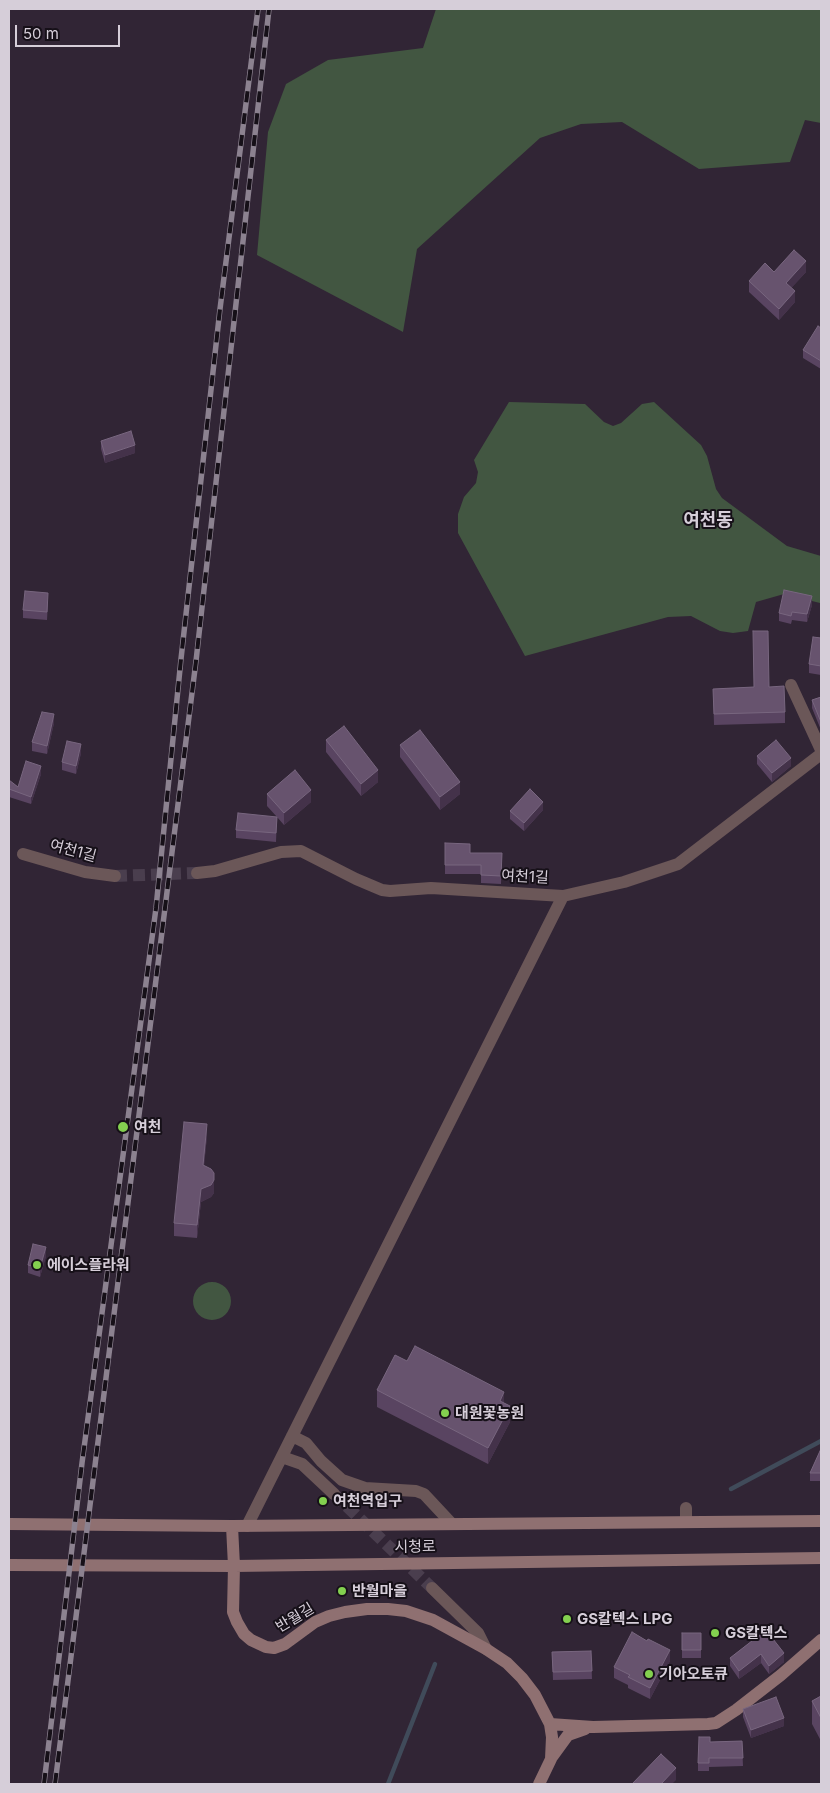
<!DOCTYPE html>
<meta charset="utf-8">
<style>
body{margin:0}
#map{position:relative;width:830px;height:1793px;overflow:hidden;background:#312535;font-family:Inter,sans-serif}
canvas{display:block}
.frame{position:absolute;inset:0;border:10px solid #d6ced9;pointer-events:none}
.scale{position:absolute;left:15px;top:25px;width:105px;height:22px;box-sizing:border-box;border:2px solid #d6ced9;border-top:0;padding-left:6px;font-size:15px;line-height:18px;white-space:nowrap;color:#d6ced9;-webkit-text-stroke:4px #161018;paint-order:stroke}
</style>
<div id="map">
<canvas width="830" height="1793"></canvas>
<div class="frame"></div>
<div class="scale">50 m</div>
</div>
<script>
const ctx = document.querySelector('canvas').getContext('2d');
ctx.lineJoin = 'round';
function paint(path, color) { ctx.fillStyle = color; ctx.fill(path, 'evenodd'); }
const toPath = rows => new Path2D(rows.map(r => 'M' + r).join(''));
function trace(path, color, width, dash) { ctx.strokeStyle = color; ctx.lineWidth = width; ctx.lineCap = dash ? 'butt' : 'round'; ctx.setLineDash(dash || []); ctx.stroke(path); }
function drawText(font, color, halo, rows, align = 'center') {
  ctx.font = font + ' Inter,"Noto Sans KR",sans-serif'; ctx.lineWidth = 4; ctx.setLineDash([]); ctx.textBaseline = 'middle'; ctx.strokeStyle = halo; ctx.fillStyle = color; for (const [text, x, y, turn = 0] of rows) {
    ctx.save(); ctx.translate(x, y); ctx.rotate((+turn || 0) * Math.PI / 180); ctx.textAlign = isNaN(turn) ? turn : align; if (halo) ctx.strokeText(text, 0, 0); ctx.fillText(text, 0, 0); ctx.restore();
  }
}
paint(toPath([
 [436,9,821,9,821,123,805,120,790,162,699,169,622,122,581,124,540,138,417,249,403,332,257,255,268,132,286,84,328,60,423,48],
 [509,402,585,404,604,422,613,426,621,423,642,404,654,402,701,445,707,456,716,489,722,498,787,546,821,556,821,598,820,603,784,594,756,602,748,631,733,633,720,631,691,616,668,617,525,656,458,533,458,514,464,497,476,483,478,472,474,460],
 '193 1301a19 19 0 1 1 38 0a19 19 0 1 1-38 0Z'
]), '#425641');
trace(toPath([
 [731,1489,821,1441],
 [388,1784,435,1664]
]), '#404b5a', 4.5);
trace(toPath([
 [115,876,197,873],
 [334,1494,432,1588]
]), '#4a3e4e', 12, [12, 6]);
trace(toPath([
 [791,685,821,750],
 [23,854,85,872,115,876],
 [197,873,215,871,281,852,301,851,356,879,382,890,390,891,431,888,563,896,624,882,678,864,821,754],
 [292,1436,306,1443,321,1461,342,1480,365,1488,416,1491,424,1494,452,1524],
 [282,1457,302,1464,334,1494],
 [686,1508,686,1522],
 [247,1526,563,896],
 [432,1588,478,1633,486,1649]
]), '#6b5758', 12);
trace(toPath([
 [9,1524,232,1526,821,1521],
 [232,1526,234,1566,233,1612,237,1622,244,1634,251,1640,266,1647,274,1648,285,1644,315,1622,329,1616,345,1612,367,1609,388,1609,406,1611,433,1620,486,1649,507,1663,522,1678,535,1695,550,1724,552,1737,551,1759,539,1784],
 [9,1565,234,1566,821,1558],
 [550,1724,593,1727,632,1726,708,1724,716,1723,736,1710,781,1675,821,1640],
 [552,1757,568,1735,585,1729]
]), '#8f7071', 12);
const rail = toPath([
 [44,1784,82,1463,156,908,181,659,220,309,258,9],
 [55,1784,196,661,269,9]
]);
trace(rail, '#8c8290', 5.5);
trace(rail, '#161018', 4, [11]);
paint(toPath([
 [774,272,806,272,791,288,795,302,779,320,749,292,749,281],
 [821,328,821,369,803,358,803,350],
 [101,441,135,453,105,463,101,449],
 [48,601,47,620,23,618,23,610],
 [812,605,807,622,792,620,791,624,779,621,779,613],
 [821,638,821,675,809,673,809,664],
 [754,687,769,687,785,712,785,723,714,725,713,689],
 [821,697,821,730,812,708,812,700],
 [54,723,47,754,32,751,32,742],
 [326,740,378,782,361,796,326,752],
 [400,745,460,794,440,810,400,757],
 [81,753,76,774,62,770,62,762],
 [757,756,791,766,772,782,757,764],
 [41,774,31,804,9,797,9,780,18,787],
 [267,794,311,802,284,825,277,817,276,842,236,838,236,830,277,817,267,806],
 [543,810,524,831,510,819,510,811],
 [445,843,470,853,502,853,501,884,481,883,481,874,445,874],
 [207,1136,204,1165,214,1193,211,1197,201,1202,197,1238,174,1236,174,1223],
 [46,1256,40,1277,28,1273,28,1265],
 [407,1361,504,1403,510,1422,488,1464,377,1407,377,1390],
 [821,1451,821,1481,810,1481,810,1473],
 [766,1630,784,1662,769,1674,761,1663,739,1679,730,1666,730,1658],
 [682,1633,701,1633,701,1658,682,1658],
 [591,1651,592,1679,553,1680,552,1652],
 [670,1661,650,1699,628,1688,628,1685,614,1678,614,1667],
 [821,1696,821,1741,812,1724,812,1701],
 [743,1709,784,1726,751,1738,743,1717],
 [742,1741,743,1766,709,1767,709,1771,698,1771,698,1763,710,1742]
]), '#594461');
paint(toPath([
 [806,261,806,272,786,294,786,283],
 [795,291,795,302,779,320,779,309],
 [135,445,135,453,105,463,105,455],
 [812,596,812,605,807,622,807,614],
 [54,714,54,723,47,754,47,746],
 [81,744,81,753,76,774,76,766],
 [791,758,791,766,772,782,772,773],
 [41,766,41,774,31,804,31,797],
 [378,770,378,782,361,796,361,784],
 [460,782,460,794,440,810,440,797],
 [311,790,311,802,284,825,284,813],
 [543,802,543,810,524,831,524,823],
 [207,1124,207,1136,203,1177,203,1165],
 [214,1180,214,1193,211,1197,201,1202,197,1238,197,1225,201,1189],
 [46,1247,46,1256,40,1277,40,1268],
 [504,1392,504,1408,500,1401],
 [510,1406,510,1422,488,1464,488,1448],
 [670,1650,670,1661,650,1699,650,1688],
 [784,1653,784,1662,769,1674,769,1666],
 [761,1654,761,1663,739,1679,739,1671],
 [784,1718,784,1726,751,1738,751,1730],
 [676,1768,676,1780,672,1784,661,1784]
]), '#44324a');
const building = toPath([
 [794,250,806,261,786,283,795,291,779,309,749,281,765,263,774,272,794,250],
 [818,326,821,328,821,361,803,350,818,326],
 [131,431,135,445,105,455,101,441,131,431],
 [784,590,812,596,807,614,792,612,791,616,779,613,784,590],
 [25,591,48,593,47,612,23,610,25,591],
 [753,631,768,631,769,687,784,686,785,712,714,714,713,689,754,687,753,631],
 [813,637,821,638,821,666,809,664,813,637],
 [821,697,821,722,812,700,821,697],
 [42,712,54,714,47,746,32,742,42,712],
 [344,726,378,770,361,784,326,740,344,726],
 [420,730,460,782,440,797,400,745,420,730],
 [776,740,791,758,772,773,757,756,776,740],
 [67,741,81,744,76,766,62,762,67,741],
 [26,761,41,766,31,797,9,789,9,780,18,787,26,761],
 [295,770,311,790,284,813,267,794,295,770],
 [530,789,543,802,524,823,510,811,530,789],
 [238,813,277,817,276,833,236,830,238,813],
 [445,843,470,844,470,853,502,853,501,876,481,875,481,865,445,865,445,843],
 [184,1122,207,1124,203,1165,211,1169,214,1173,214,1180,211,1185,201,1189,197,1225,174,1223,184,1122],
 [33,1244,46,1247,40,1268,28,1265,33,1244],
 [415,1346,504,1392,500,1401,510,1406,488,1448,377,1390,395,1355,407,1361,415,1346],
 [820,1451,821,1451,821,1473,810,1473,820,1451],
 [766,1630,784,1653,769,1666,761,1654,739,1671,730,1658,766,1630],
 [632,1632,647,1641,648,1639,670,1650,650,1688,628,1677,630,1675,614,1667,632,1632],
 [682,1633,701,1633,701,1650,682,1650,682,1633],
 [591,1651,592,1671,553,1672,552,1652,591,1651],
 [821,1696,821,1718,812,1701,821,1696],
 [776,1697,784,1718,751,1730,743,1709,776,1697],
 [699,1737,710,1737,710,1742,742,1741,743,1758,709,1758,709,1763,698,1763,699,1737],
 [661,1754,676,1768,661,1784,632,1784,661,1754]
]);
paint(building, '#67536e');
trace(building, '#78667f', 1);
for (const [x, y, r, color] of [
 [123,1127,6,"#83d04f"],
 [37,1265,5,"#83d04f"],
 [445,1413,5,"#83d04f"],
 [323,1501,5,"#83d04f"],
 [342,1591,5,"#83d04f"],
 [567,1619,5,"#83d04f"],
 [715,1633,5,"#83d04f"],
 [649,1674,5,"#83d04f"]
]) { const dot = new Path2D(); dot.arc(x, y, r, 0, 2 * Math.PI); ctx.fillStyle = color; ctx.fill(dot); trace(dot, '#161018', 2); }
drawText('15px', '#d6ced9', '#161018', [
 ["여천1길",73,851,15],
 ["여천1길",525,877,3],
 ["시청로",415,1547,-1],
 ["반월길",295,1618,-31]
]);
drawText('bold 15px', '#d6ced9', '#161018', [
 ["여천",134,1127],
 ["에이스플라워",47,1265],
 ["대원꽃농원",455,1413],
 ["여천역입구",333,1501],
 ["반월마을",352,1591],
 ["GS칼텍스 LPG",577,1619],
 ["GS칼텍스",725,1633],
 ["기아오토큐",659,1674]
], 'left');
drawText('bold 18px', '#d6ced9', '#161018', [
 ["여천동",708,521]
]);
</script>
